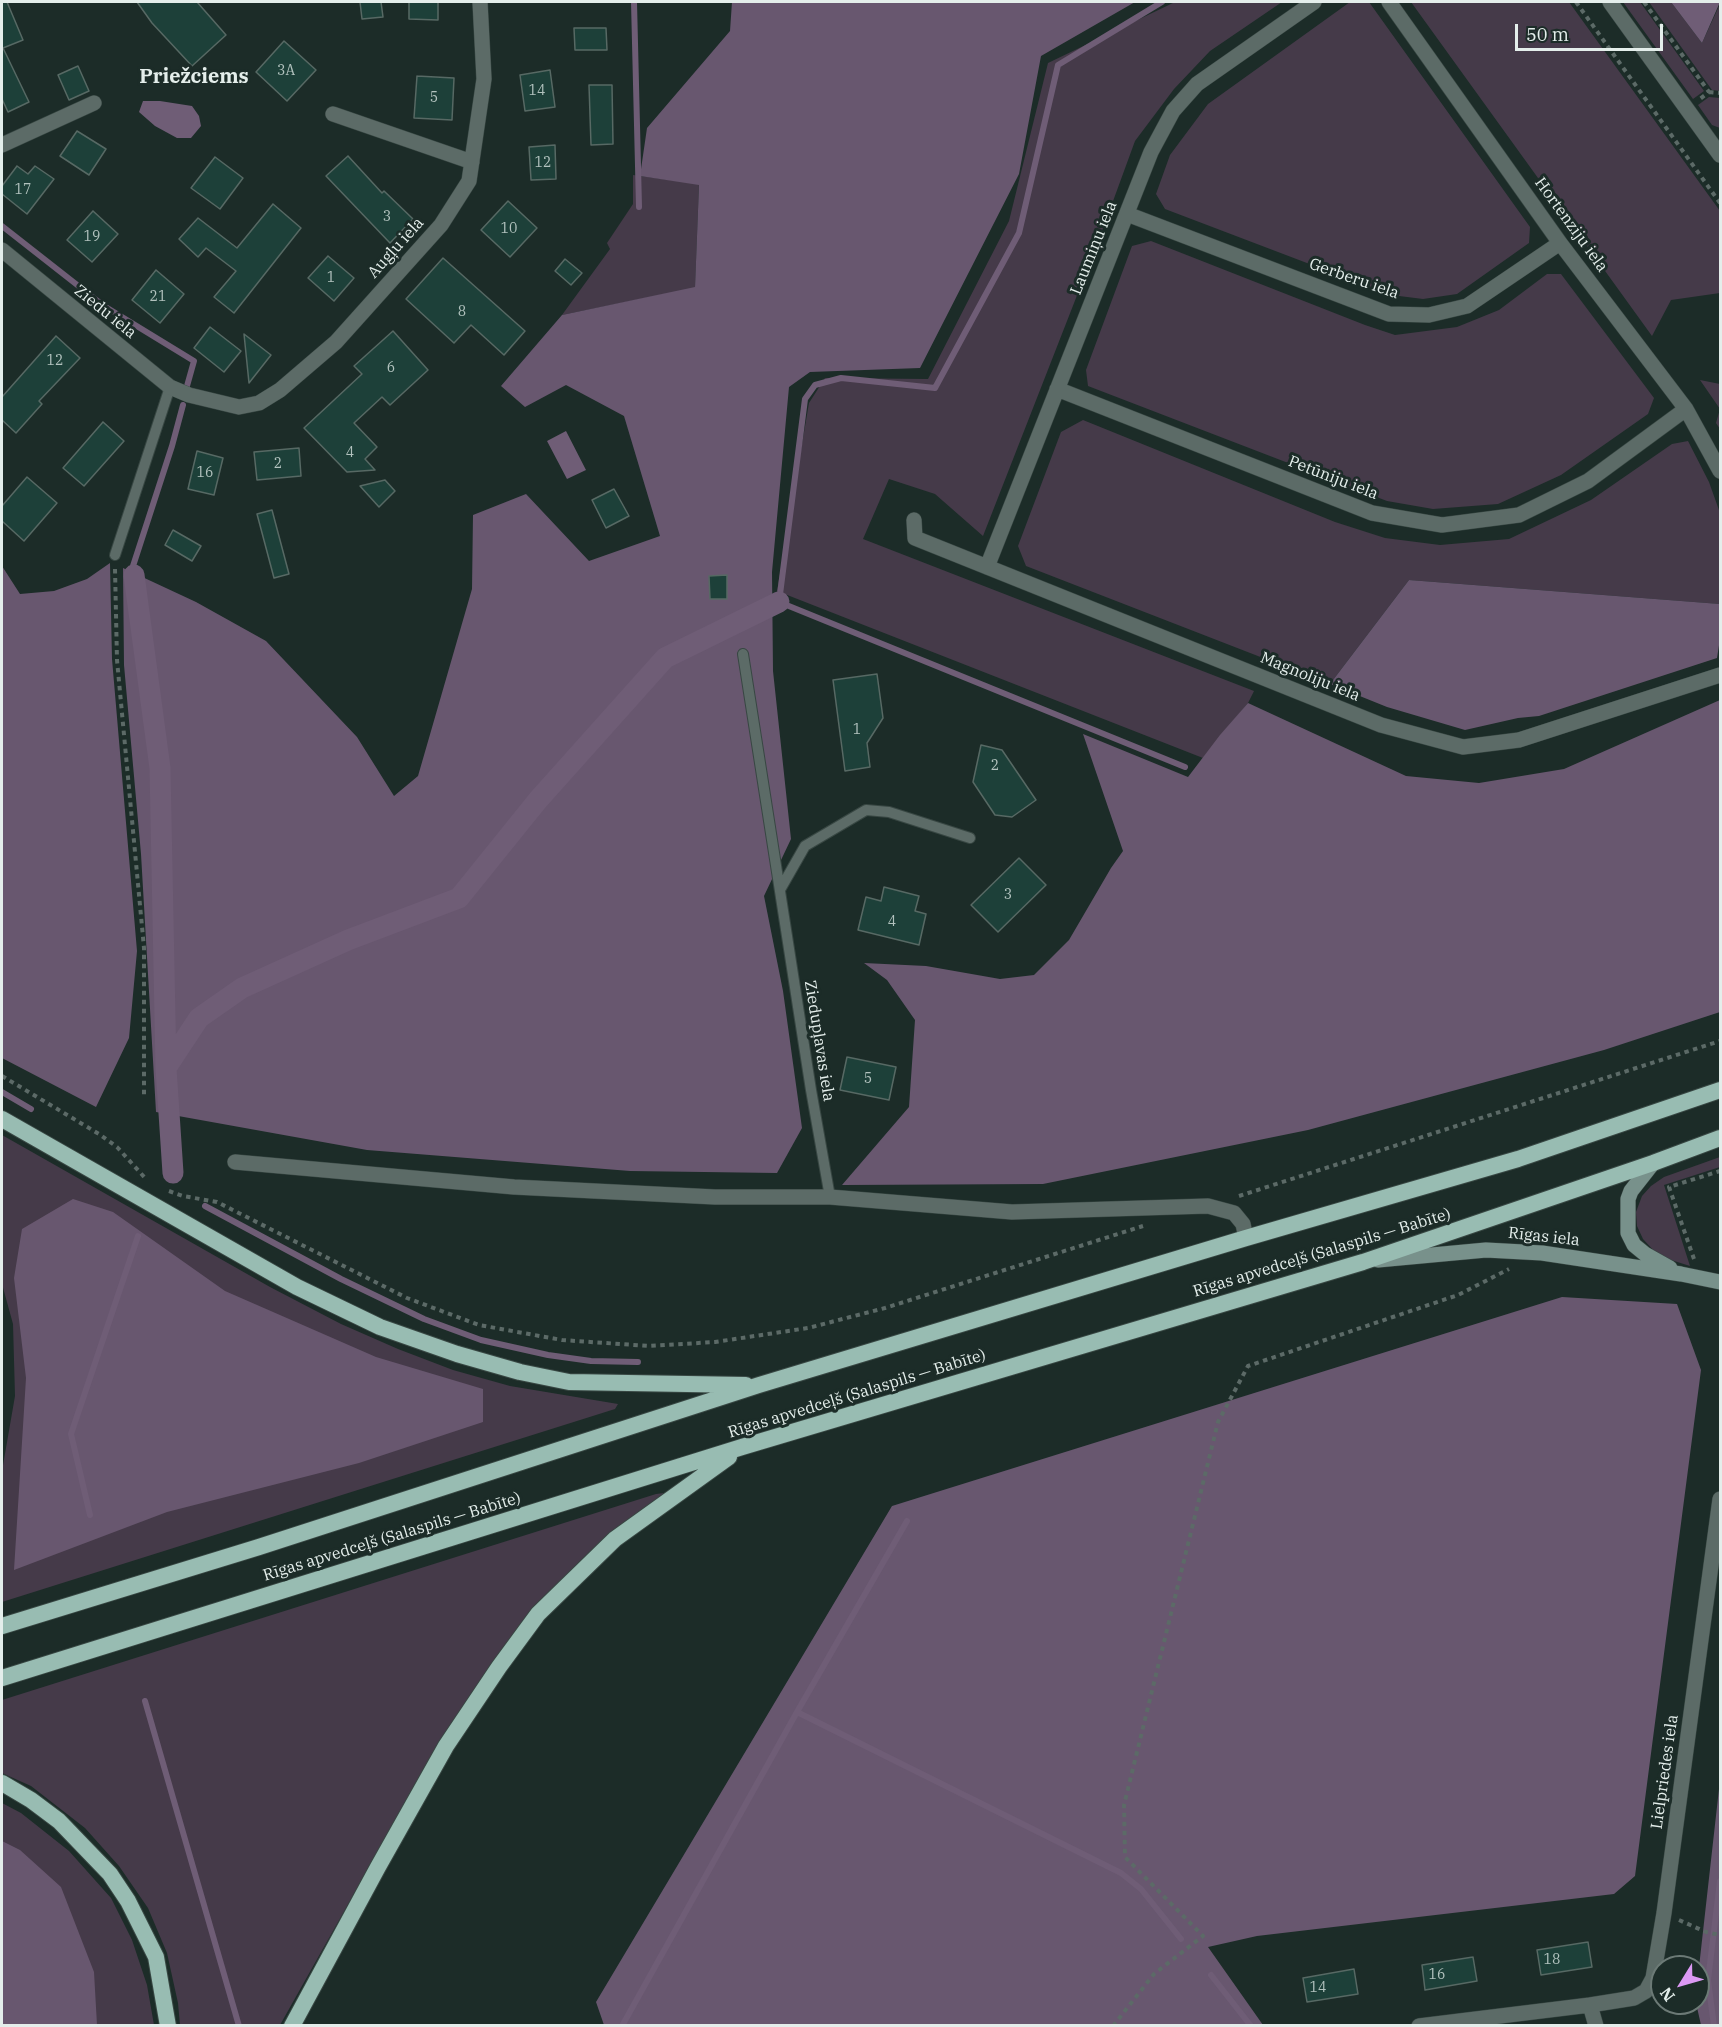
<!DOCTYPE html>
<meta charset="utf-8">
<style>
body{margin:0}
#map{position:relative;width:1722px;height:2027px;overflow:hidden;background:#1c2c28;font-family:"IBM Plex Serif",serif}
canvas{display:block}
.frame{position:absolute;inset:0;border:3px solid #e4eeeb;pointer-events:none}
.north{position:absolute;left:1650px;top:1955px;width:60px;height:60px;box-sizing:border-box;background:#1c2c28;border:2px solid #6c7a76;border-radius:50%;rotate:233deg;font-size:16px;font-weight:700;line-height:24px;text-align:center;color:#e4eeeb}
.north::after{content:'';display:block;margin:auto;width:21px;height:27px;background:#dc99f4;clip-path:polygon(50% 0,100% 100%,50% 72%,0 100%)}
.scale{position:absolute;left:1515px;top:24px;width:148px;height:27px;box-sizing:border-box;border:3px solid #e4eeeb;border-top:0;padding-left:8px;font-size:18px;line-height:21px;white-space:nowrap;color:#e4eeeb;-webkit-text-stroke:4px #1c2c28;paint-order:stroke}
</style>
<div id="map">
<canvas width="1722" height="2027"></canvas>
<div class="frame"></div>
<div class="north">N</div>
<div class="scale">50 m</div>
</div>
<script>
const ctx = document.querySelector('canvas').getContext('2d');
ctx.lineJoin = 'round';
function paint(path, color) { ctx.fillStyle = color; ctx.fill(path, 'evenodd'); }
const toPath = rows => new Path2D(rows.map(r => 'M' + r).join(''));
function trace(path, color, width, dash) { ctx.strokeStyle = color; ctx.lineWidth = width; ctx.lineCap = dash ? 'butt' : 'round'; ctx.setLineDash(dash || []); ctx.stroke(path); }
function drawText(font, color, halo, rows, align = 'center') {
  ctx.font = font + ' "IBM Plex Serif",serif'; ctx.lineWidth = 6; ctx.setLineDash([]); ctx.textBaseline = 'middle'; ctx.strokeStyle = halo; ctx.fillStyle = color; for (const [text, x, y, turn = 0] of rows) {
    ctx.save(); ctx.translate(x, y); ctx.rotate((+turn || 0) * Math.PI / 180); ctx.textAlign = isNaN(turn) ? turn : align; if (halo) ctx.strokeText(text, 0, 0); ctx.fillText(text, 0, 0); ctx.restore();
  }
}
paint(toPath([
 [1175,2,1282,2,1210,51,1174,89,1135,141,1101,234,983,536,935,494,889,479,863,539,1254,691,1248,703,1203,758,777,591,809,403,825,378,928,379,1009,221,1048,63],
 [1350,2,1369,2,1530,227,1529,243,1457,294,1423,299,1391,295,1165,209,1156,194,1170,155,1208,104],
 [1411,2,1569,2,1720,211,1720,293,1671,300,1652,336],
 [1623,2,1640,2,1704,91,1693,99],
 [1649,2,1671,2,1702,43,1720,4,1720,91,1712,90],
 [1709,97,1720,98,1720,128,1712,125,1698,105],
 [633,175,699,184,695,288,562,315,610,249,607,243,633,204],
 [1151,241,1365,325,1395,335,1457,327,1499,310,1547,274,1561,274,1654,398,1648,414,1561,475,1498,504,1433,509,1387,501,1088,386,1086,370,1132,246],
 [1700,380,1720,384,1720,429,1716,423,1720,409],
 [1083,420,1335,522,1385,538,1440,545,1509,539,1591,500,1672,444,1688,441,1709,482,1720,513,1720,604,1409,580,1330,684,1026,566,1018,546,1061,432],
 [2,1135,270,1287,341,1324,398,1349,453,1370,510,1386,618,1404,615,1409,2,1602,2,1471,15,1396,13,1324,2,1284],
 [1720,1157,1720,1167,1664,1185,1690,1266,1671,1260,1655,1252,1643,1239,1637,1226,1636,1212,1642,1196,1651,1186,1664,1177],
 [664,1493,590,1555,405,1803,280,2025,180,2025,178,2003,167,1953,148,1908,119,1866,85,1828,31,1786,2,1773,2,1700,656,1494],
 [2,1803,21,1813,69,1851,111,1898,132,1940,147,1985,154,2025,2,2025]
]), '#453a49');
paint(toPath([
 [732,2,1135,2,1041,56,1019,174,920,368,810,372,789,387,772,572,773,671,791,839,764,896,783,991,802,1128,777,1173,630,1171,367,1150,156,1112,141,854,124,665,123,568,196,602,266,641,357,737,394,796,418,776,472,589,473,515,526,494,589,561,660,536,624,416,566,385,525,407,501,386,562,315,695,287,699,185,640,176,647,128,730,31],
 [110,563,112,659,137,951,129,1038,96,1107,2,1058,2,566,20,594,54,591,87,579],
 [1409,580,1720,604,1720,639,1717,658,1539,716,1518,718,1465,730,1387,707,1330,684],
 [1720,700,1720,1012,1604,1050,1308,1130,1043,1184,842,1185,909,1107,915,1020,887,980,864,963,926,966,1000,979,1034,975,1069,940,1111,868,1123,851,1083,734,1188,777,1220,735,1248,703,1406,776,1479,783,1564,769],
 [73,1199,113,1212,225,1291,376,1357,483,1389,483,1422,359,1463,167,1512,14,1570,26,1378,14,1278,22,1229],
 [1562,1297,1677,1304,1701,1370,1635,1876,1614,1894,1257,1936,1208,1947,1263,2025,604,2025,596,2002,892,1506],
 [1720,1780,1720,2025,1701,2025,1696,2003,1698,2003,1698,1976],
 [2,1841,20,1850,61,1887,94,1972,97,2025,2,2025]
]), '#68576f');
paint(toPath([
 [1671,2,1720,2,1702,43],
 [143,101,160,101,192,106,199,116,201,126,191,138,177,138,155,126,139,112],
 [566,431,586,470,567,479,547,441]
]), '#6f5d76');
trace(toPath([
 [634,2,639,207],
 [1162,2,1058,65,1019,233,935,388,841,378,815,385,805,399,779,602,1185,767],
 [2,226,104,306,194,361,187,386],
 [134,575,133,566,172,446,183,405],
 [2,1092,31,1109],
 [205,1206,341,1279,424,1319,481,1340,548,1355,591,1361,638,1362],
 [90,1515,71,1434,138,1236],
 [145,1701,239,2026],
 [797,1712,1121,1873,1141,1889,1181,1939],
 [1211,1975,1251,2026],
 [622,2026,797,1712,907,1521],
 [1714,2026,1708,1980,1720,1881]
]), '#6f5d76', 6);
trace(toPath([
 [134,575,160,768,166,1068,173,1173],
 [166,1068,199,1018,242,988,348,940,459,898,538,800,665,658,779,602]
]), '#6f5d76', 21);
const building = toPath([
 [2,2,7,2,23,40,3,48,29,102,8,112,2,99,2,2],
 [137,2,197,2,226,35,192,66,152,23,137,2],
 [360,2,381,2,383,17,362,19,360,2],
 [409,2,438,2,438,20,409,19,409,2],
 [574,28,606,28,607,50,575,50,574,28],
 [284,41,316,70,287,101,256,72,284,41],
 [78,66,89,91,69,100,58,75,78,66],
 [550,70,555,107,525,111,520,75,550,70],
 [417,76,454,78,452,120,414,118,417,76],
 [589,85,612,85,613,144,591,145,589,85],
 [77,131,106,149,89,175,60,156,77,131],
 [555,145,556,179,531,180,529,147,555,145],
 [348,156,382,193,384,191,413,219,390,243,326,176,348,156],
 [215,157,243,178,220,209,191,188,215,157],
 [17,166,28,174,35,166,54,179,27,214,2,194,2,186,17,166],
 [508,201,537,228,510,257,481,230,508,201],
 [273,204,301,228,234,313,214,297,236,271,206,248,198,257,179,239,198,218,237,248,273,204],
 [93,211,118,234,92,262,67,240,93,211],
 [328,256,354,278,334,301,308,278,328,256],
 [443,258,525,331,504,355,471,325,454,343,406,299,443,258],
 [565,259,582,273,571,285,555,271,565,259],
 [156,270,184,294,160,323,132,300,156,270],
 [210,327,241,351,224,372,194,348,210,327],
 [393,331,428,370,390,405,382,397,354,423,377,447,365,459,375,470,347,472,304,428,362,374,354,366,393,331],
 [244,334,271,355,249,383,244,334],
 [56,336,80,358,39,401,42,404,16,433,2,420,2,397,56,336],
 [103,422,124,441,84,486,63,468,103,422],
 [299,448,301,476,257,480,254,452,299,448],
 [197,451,223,458,214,495,188,489,197,451],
 [27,477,57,503,24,541,2,521,2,506,27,477],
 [385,480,395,491,379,507,360,486,385,480],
 [614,489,629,516,606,528,592,500,614,489],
 [272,510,289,574,274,578,257,514,272,510],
 [173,530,201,546,192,561,165,545,173,530],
 [727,575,727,599,710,599,709,576,727,575],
 [877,674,883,718,867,743,870,767,845,771,833,680,877,674],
 [981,745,1002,750,1036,800,1012,817,995,815,973,782,981,745],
 [1019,858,1046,885,998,932,971,905,1019,858],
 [884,887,919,896,915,911,926,914,919,945,858,930,866,897,881,901,884,887],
 [847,1057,896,1067,889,1100,840,1090,847,1057],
 [1588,1942,1592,1967,1541,1975,1537,1950,1588,1942],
 [1473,1957,1477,1981,1425,1990,1422,1965,1473,1957],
 [1354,1969,1358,1994,1307,2002,1303,1978,1354,1969]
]);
paint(building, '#1d4039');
trace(building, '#576964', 1.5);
const service = toPath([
 [115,555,170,387],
 [743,654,811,1090,830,1197],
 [781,888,805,846,866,810,889,812,970,838]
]);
const minor = toPath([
 [1389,2,1560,243,1686,409,1720,471],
 [1610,2,1720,155],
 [333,114,472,162],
 [2,145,94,103],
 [1127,214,1389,314,1429,315,1467,306,1560,243],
 [2,250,170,387,189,395,239,407,259,403,280,390,336,342,441,225,469,181,484,79,480,2],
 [1057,389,1372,513,1442,525,1519,515,1588,481,1686,409],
 [914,520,915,538,1381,725,1463,747,1519,740,1720,675],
 [987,567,1151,152,1173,111,1197,84,1314,2],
 [235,1162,514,1187,715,1197,830,1197,1012,1212,1208,1206,1234,1213,1243,1224,1246,1238],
 [1590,2005,1634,1998,1646,1991,1653,1978,1664,1913,1720,1499],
 [1419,2026,1590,2005,1596,2026]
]);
const secondary = toPath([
 [1653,1163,1631,1191,1628,1199,1628,1233,1634,1245,1645,1254,1670,1268],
 [1378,1260,1486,1250,1542,1253,1681,1274,1720,1282]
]);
const trunk = toPath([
 [2,1119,297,1287,380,1327,457,1354,520,1372,569,1382,746,1385],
 [2,1626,259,1547,759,1385,1246,1238,1518,1159,1720,1090],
 [2,1678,742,1447,1363,1262,1653,1163,1720,1138],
 [2,1783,31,1800,59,1821,110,1874,128,1901,156,1957,168,2026],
 [292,2026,378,1867,446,1746,499,1667,538,1614,615,1539,729,1457]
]);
trace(service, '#384743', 12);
trace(minor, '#384743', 16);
trace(secondary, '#384743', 16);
trace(trunk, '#384743', 18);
trace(toPath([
 [1576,2,1720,203],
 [1644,2,1709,92,1700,99],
 [1709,92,1720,93],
 [115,569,117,660,144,948,144,1095],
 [2,1076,99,1134,117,1147,146,1179],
 [169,1191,183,1196,217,1202,407,1298,479,1325,562,1340,649,1346,715,1342,808,1328,885,1308,1143,1226],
 [1239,1196,1720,1041],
 [1694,1259,1669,1187,1720,1171],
 [1679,1920,1706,1932,1720,1935],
 [1113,2026,1154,1974,1203,1936,1125,1857,1124,1805,1218,1422,1248,1366,1458,1295,1509,1269]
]), '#5c6a67', 4, [4.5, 4.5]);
trace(service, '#5c6b67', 10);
trace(minor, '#5c6b67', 15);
trace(secondary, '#78918b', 15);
trace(trunk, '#98bcb2', 16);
drawText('14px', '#b2c2be', null, [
 ["3A",286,71],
 ["14",537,91],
 ["5",434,98],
 ["12",543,163],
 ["17",23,190],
 ["3",387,217],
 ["10",509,229],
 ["19",92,237],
 ["1",331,278],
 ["21",158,297],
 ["8",462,312],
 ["12",55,361],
 ["6",391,368],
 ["4",350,453],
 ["2",278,464],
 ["16",205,473],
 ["1",857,730],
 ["2",995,766],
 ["3",1008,895],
 ["4",892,922],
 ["5",868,1079],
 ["18",1552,1960],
 ["16",1437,1975],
 ["14",1318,1988]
]);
drawText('16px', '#e4eeeb', '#1c2c28', [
 ["Hortenziju iela",1571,225,54],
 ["Augļu iela",396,248,-48],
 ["Laumiņu iela",1094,248,-68],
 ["Gerberu iela",1354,279,19],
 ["Ziedu iela",105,312,39],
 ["Petūniju iela",1333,478,21],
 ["Magnoliju iela",1310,677,22],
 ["Ziedupļavas iela",819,1041,81],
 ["Rīgas iela",1544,1237,6],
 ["Rīgas apvedceļš (Salaspils — Babīte)",1322,1253,-17],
 ["Rīgas apvedceļš (Salaspils — Babīte)",857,1394,-17],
 ["Rīgas apvedceļš (Salaspils — Babīte)",392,1537,-17],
 ["Lielpriedes iela",1665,1772,-82]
]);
drawText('bold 20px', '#e4eeeb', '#1c2c28', [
 ["Priežciems",194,77]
]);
</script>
